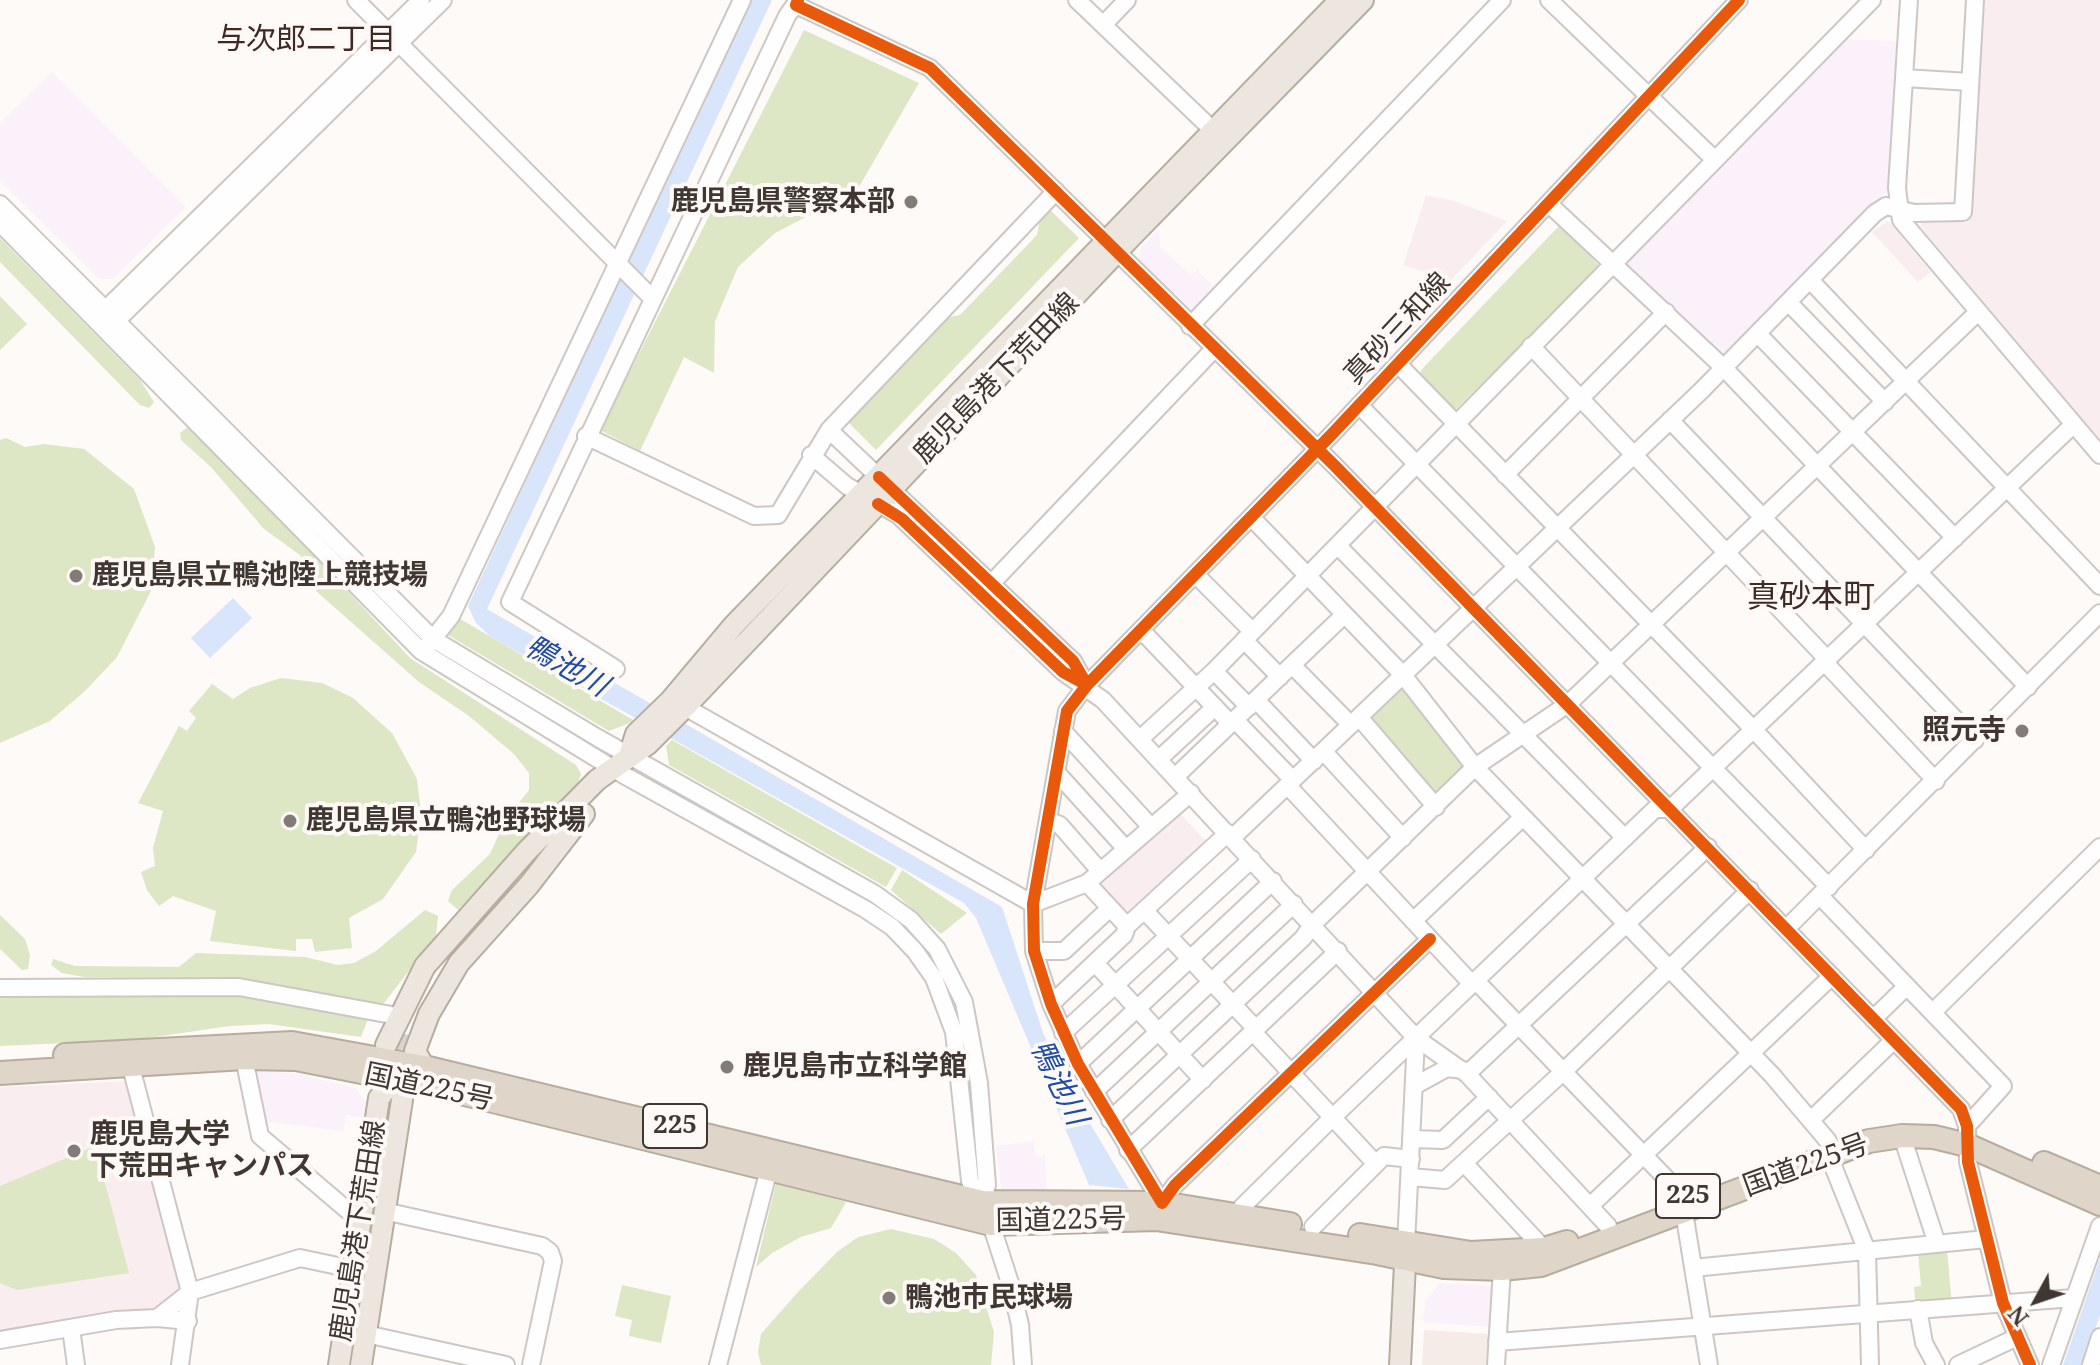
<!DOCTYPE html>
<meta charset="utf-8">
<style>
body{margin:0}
#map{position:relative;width:2100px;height:1365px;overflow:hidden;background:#fdfaf8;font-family:"Noto Serif",serif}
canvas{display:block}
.north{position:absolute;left:1996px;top:1261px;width:80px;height:80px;-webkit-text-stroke:6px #fef9f7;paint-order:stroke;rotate:230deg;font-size:22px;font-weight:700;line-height:32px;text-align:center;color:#403732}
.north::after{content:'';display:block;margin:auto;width:28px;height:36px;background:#403732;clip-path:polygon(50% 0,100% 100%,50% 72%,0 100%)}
</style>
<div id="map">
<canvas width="2100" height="1365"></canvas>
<div class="north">N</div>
</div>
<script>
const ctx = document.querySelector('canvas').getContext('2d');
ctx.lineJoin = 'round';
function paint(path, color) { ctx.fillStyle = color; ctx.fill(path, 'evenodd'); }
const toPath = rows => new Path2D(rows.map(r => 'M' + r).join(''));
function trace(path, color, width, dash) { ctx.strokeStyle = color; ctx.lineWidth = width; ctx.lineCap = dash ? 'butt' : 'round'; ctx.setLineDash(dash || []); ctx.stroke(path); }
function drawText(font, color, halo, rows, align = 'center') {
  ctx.font = font + ' "Noto Serif","Noto Sans JP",serif'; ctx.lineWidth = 8; ctx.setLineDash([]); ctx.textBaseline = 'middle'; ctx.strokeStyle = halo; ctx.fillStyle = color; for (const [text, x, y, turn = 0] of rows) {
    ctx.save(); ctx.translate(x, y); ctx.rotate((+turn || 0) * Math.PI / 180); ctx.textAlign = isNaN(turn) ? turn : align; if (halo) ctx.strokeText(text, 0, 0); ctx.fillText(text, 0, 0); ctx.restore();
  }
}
paint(toPath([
 [1841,39,1897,41,1888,190,1726,359,1721,359,1624,266,1626,260],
 [52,72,186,207,113,279,99,279,0,181,0,123],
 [1159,229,1160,247,1191,275,1197,270,1216,289,1197,309,1189,308,1139,261,1141,248],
 [251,1071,300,1074,356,1088,367,1104,365,1118,346,1115,343,1131,262,1121],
 [1033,1141,1036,1157,1045,1155,1047,1193,1005,1192,1001,1188,996,1146],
 [1440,1283,1496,1286,1493,1327,1423,1322,1425,1302]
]), '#fbf1fb');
paint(toPath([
 [1424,1330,1491,1334,1489,1365,1422,1365]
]), '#f5ece8');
paint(toPath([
 [1979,0,2100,0,2100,440,1920,226,1923,220,1967,222],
 [1426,195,1454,201,1507,221,1451,280,1403,265],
 [1888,221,1931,272,1918,282,1872,232],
 [1178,811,1208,844,1125,916,1095,880],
 [129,1081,184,1290,159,1308,0,1333,0,1087]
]), '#faedf0');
paint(toPath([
 [804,30,919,83,849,204,819,210,775,233,738,267,715,321,714,373,684,357,640,451,600,430],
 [1050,210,1079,238,876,450,847,421,946,318,960,315,1037,235,1040,219],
 [1564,226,1600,267,1455,410,1420,374,1422,369,1558,227],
 [0,238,140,380,154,402,149,408,140,405,0,262],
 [0,296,27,324,0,350],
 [188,427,278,516,410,658,576,765,581,774,576,790,458,910,448,901,452,890,490,854,506,819,529,790,529,773,514,754,469,716,419,682,316,591,313,572,300,555,264,529,211,467,181,440,180,433],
 [6,438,25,447,44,444,84,449,134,489,155,547,151,591,117,657,85,691,50,721,0,743,0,440],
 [455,616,635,721,609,731,448,635],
 [281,678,322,683,353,698,392,733,417,779,421,812,416,852,383,899,349,918,352,948,315,952,312,939,296,939,296,951,210,941,216,911,173,896,159,906,147,890,141,872,155,866,153,848,163,811,138,803,179,726,187,731,196,718,189,711,212,684,233,699,250,688],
 [1402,685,1467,765,1437,798,1367,716],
 [672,740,897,868,886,887,669,765,666,746],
 [902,870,967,913,941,934,891,890],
 [425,910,438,916,436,936,384,1003,367,1006,191,978,84,977,62,973,51,965,53,959,75,966,179,967,196,953,305,957,338,965,354,963,376,951],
 [0,915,25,939,30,955,28,969,22,970,0,949],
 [200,989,302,1004,368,1019,361,1037,269,1024,230,1026,134,1040,0,1046,0,995],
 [95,1146,129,1273,17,1290,0,1283,0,1186],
 [776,1183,846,1202,831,1228,801,1237,772,1253,756,1267],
 [891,1229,934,1239,956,1253,976,1275,994,1332,991,1365,761,1365,758,1352,761,1334,798,1292,837,1252,858,1237],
 [1947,1250,1952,1305,1916,1308,1914,1287,1921,1286,1918,1253],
 [622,1285,671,1296,661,1343,629,1336,632,1320,615,1316]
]), '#dde6c5');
paint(toPath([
 [749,0,772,0,487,609,1002,907,1043,1033,1063,1078,1129,1189,1089,1185,976,918,964,903,491,637,476,623,468,606],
 [233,598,252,618,210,658,191,638],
 [2100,1258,2100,1315,2083,1365,2063,1365]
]), '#d9e5fa');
trace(toPath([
 [397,1079,404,1034],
 [377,1197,383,1162]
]), '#d7d3d0', 20, [20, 10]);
const minor = toPath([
 [356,0,653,299],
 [1077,0,1221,138],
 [1549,0,1714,159],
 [1909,0,1897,188,1901,220,2100,455],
 [796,5,930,68,1335,466,1961,1109,1967,1126,1968,1162,2003,1303,2030,1365],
 [1103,25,1127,0],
 [1904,78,1970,82],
 [0,204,433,639,598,738,875,894,911,920,937,949,964,1002,979,1083,987,1185,982,1202],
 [1549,204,1724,368,2028,687],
 [0,223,421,651,622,774,865,909,892,927,915,951,934,978,954,1032,970,1181,991,1224,1011,1286,1020,1325,1023,1365],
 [1810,280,2100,586],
 [1788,302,1885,402],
 [99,316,421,0],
 [1190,326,1502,0],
 [110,327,443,0],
 [1758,334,1955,538],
 [1531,346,1827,659,1829,667,1936,781],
 [1398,364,1754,730,1866,850],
 [1359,405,1829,887],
 [1670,420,1975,740],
 [829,430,1073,661,1086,684],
 [586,436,754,516,778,515,829,430,1056,191],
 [811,455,847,486,898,515,1063,672,1103,700,1416,1038,1467,1074,1608,1226],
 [1505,475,1666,312],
 [1251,517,1403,675,1475,767,1772,1075,1828,1141],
 [1338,546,1625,838],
 [1195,574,1252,631],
 [986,589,1214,349],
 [1141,630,1231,724],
 [1244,640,1280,677],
 [428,645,451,616,742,0],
 [1292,665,1351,725],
 [616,669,510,602,787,16,798,0],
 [1214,671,1249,707],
 [1256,700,1314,761],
 [685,707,1033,904,1087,883,1191,793],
 [1359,717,1436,807],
 [1235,720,1293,780],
 [1063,731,1151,827],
 [1140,739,1214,671,1872,0],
 [1324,752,1403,838],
 [1159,759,1215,707],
 [1058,774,1126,849],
 [1175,777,1344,615],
 [1288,786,1472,984],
 [1050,821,1060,825,1100,871],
 [1232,838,1701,391,1875,213,1886,206,1914,213,1963,212,1975,0],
 [1087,883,1127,926,1228,833],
 [1820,896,2003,1086,1967,1126],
 [1144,910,1256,1029],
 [1413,921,1523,817],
 [1786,929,2100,613],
 [1430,939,1175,1185,1162,1203,1078,1064,1051,1004,1034,951,1033,904,1067,711,1087,685,1333,433,1739,0],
 [1034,951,1064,951,1110,908],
 [1095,963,1203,1080],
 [1476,981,1684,1197],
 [0,988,239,987,397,1016],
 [1051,1004,1124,935,1127,926],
 [1933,1012,2100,847],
 [1873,1019,1907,986],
 [1253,1032,1376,1164],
 [1063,1033,1252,859],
 [244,1058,260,1136,360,1221],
 [1078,1064,1273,881],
 [131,1067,190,1292,180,1365],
 [1467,1074,1708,847],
 [1416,1085,1447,1068,1463,1070],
 [1094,1092,1294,904],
 [1812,1119,1894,1040],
 [1110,1120,1303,938,1313,924,1475,767,1568,704,1978,312],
 [1902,1136,1937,1244],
 [1412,1139,1443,1140,1489,1097],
 [1128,1150,1338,951],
 [1829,1156,1867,1251,1870,1365],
 [1464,1163,1544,1249],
 [1410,1177,1445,1180,1564,1071,1750,890],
 [1590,1206,1832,976],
 [384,1211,542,1246,550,1252,553,1261,531,1365],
 [1684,1212,1709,1365],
 [1240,1214,1242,1207,1333,1117,1655,809,1670,809,2074,424],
 [1313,1227,1384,1156,1411,1159],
 [1406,1244,1416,1038],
 [1693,1268,1986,1239],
 [1918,1309,1924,1343,1936,1365],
 [157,1318,190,1292,300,1258,352,1269],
 [71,1328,76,1365],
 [366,1334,506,1365],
 [0,1340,116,1320,157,1318,188,1321],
 [1497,1342,2074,1298],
 [718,1365,769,1169],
 [1496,1365,1502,1269],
 [1958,1365,2015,1338],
 [2051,1365,2100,1226],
 [2091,1365,2100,1337]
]);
const major = toPath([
 [629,756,636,734,671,700,734,625,1340,0],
 [386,1045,425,966,526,852,597,780,648,744,685,707,1129,239,1363,0],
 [415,1051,429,1014,459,963,529,885,584,814],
 [339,1365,379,1098,393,1080,424,1067,415,1051],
 [361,1365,402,1100],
 [1400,1365,1406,1244]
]);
const highway = toPath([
 [65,1055,292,1043,424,1067,982,1202,1162,1203,1290,1224],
 [0,1073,244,1058,296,1059,432,1086,991,1224,1156,1219,1377,1253,1444,1267,1502,1269,1541,1265,1869,1141,1902,1136,1934,1137,1967,1145,2100,1204],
 [2044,1163,2100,1187],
 [1360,1235,1471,1253,1544,1249,1567,1242]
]);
trace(minor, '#cdc7c4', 20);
trace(major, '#b7ad9e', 24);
trace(highway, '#b7ad9e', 26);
trace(minor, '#fffefe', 16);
trace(major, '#ece6de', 20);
trace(highway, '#dfd6c9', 22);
trace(toPath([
 [798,0,796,5,930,68,1335,466,1961,1109,1967,1126,1968,1162,2003,1303,2030,1365],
 [879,477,1073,661,1087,685],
 [878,504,902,519,1063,672,1087,685],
 [1430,939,1175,1185,1162,1203,1078,1064,1051,1004,1034,951,1033,904,1067,711,1087,685,1333,433,1739,0]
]), '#e8590c', 12);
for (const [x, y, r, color] of [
 [911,202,8,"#827b77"],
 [76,576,8,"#827b77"],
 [2022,731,8,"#827b77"],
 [290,821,8,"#827b77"],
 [727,1067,8,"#827b77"],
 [74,1151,8,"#827b77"],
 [889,1298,8,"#827b77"]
]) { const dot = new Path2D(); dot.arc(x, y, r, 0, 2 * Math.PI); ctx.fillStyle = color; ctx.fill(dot); trace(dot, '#fef9f7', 3); }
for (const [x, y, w] of [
 [675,1126,64],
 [1688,1196,64]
]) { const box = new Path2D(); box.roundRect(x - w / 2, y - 22, w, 44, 6); ctx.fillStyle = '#fef9f7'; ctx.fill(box); trace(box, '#403732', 2); }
drawText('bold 26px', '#403732', null, [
 ["225",675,1126],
 ["225",1688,1196]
]);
drawText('bold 28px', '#403732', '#fef9f7', [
 ["鹿児島県警察本部",895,202,"right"],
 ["鹿児島県立鴨池陸上競技場",92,576],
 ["照元寺",2006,731,"right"],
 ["鹿児島県立鴨池野球場",306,821],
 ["鹿児島市立科学館",743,1067],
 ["鹿児島大学",90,1135],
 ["下荒田キャンパス",90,1167],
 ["鴨池市民球場",905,1298]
], 'left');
drawText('28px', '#403732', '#fef9f7', [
 ["真砂三和線",1398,329,-47],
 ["鹿児島港下荒田線",997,379,-46],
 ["国道225号",429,1088,12],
 ["国道225号",1806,1166,-20],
 ["国道225号",1061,1221,-1],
 ["鹿児島港下荒田線",359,1231,-81]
]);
drawText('30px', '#3d2b23', '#fef9f7', [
 ["与次郎二丁目",306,40]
]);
drawText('italic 30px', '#1f4da3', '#fef9f7', [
 ["鴨池川",566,667,30],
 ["鴨池川",1058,1083,64]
]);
drawText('32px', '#3d2b23', '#fef9f7', [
 ["真砂本町",1811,598]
]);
</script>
